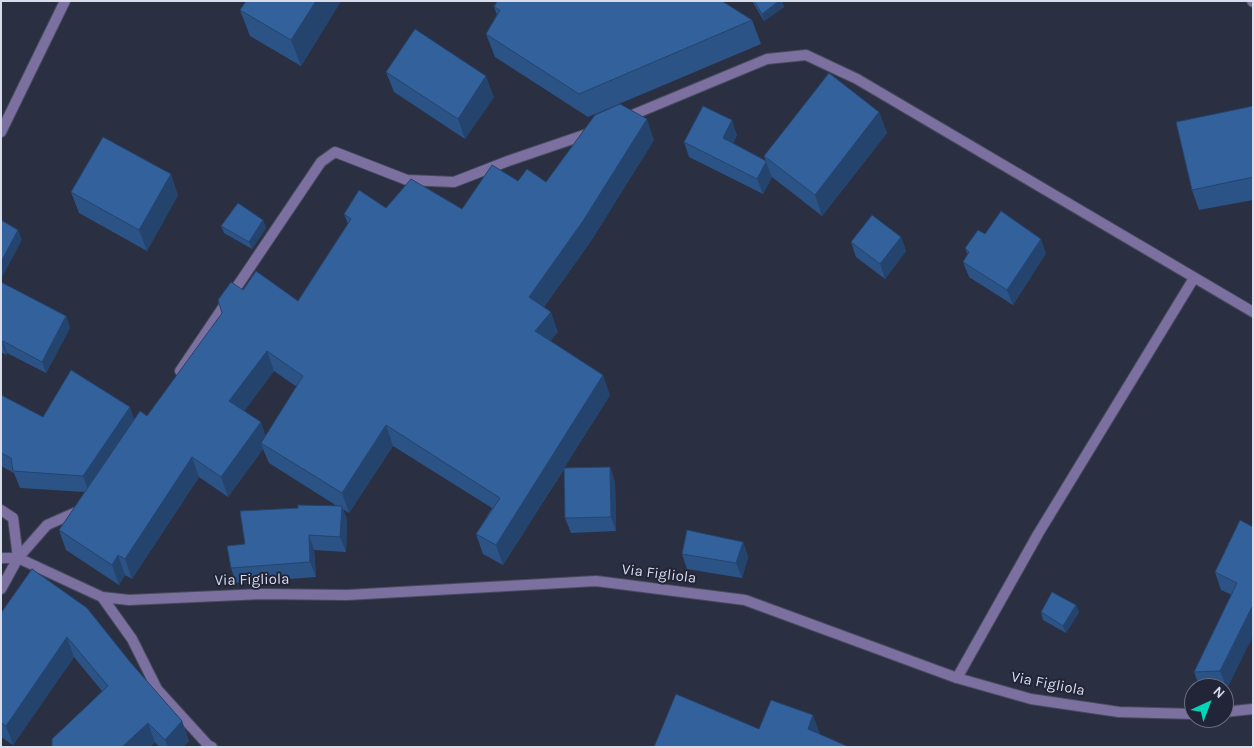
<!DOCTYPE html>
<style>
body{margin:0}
#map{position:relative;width:1254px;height:748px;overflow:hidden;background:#2b2f42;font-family:Karla,sans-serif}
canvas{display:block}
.frame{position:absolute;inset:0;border:2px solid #d9dce9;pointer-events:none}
.north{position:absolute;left:1184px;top:678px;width:50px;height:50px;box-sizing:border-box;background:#212537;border:1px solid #6b6e7e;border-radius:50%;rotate:43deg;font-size:14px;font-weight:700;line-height:20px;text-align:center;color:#d9dce9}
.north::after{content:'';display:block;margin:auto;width:18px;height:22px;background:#01d5b6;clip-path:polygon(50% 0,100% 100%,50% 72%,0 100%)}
</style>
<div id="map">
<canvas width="1254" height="748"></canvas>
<div class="frame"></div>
<div class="north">N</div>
</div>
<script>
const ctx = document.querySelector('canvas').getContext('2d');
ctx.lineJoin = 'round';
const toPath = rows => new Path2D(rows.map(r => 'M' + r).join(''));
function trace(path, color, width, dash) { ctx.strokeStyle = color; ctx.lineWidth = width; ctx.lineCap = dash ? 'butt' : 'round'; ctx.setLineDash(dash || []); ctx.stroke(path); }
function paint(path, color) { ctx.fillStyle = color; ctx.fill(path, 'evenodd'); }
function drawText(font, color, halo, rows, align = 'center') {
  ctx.font = font + ' Karla,sans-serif'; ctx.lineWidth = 4; ctx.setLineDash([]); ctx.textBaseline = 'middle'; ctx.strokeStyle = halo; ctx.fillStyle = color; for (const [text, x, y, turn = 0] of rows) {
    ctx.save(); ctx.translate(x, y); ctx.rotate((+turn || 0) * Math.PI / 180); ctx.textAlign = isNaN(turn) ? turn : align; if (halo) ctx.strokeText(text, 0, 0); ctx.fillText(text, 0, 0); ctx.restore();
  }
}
const service = toPath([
 [1252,1,1253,2],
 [1,132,65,1],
 [957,678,1038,534,1194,278]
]);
const minor = toPath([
 [625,118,767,59,806,55,857,79,1253,312],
 [180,371,321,162,335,152,407,180,454,182,508,161,593,132],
 [1,510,13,518,18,558],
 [1,558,18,558,102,597,132,639,157,689,187,722,208,745,212,747],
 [1,589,18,558,47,525,81,510],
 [102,597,129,600,262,594,347,595,596,581,745,600,957,678,1031,699,1119,712,1194,714],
 [1224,712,1253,709]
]);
trace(service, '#474b5d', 12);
trace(minor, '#474b5d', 12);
trace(service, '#7c70a1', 10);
trace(minor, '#7c70a1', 10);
paint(toPath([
 [341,1,301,66,250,36,240,10],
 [752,1,782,1,784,7,764,21],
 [494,7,752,20,761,44,588,117,495,57,486,34,497,15],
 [386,72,494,97,465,139,394,92],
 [1253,106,1253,200,1199,210,1192,190],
 [879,112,887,133,822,216,772,177,763,194,689,157,684,142,737,135,733,143,766,161,764,156],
 [654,140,591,241,544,307,558,332,550,341,610,395,564,468,610,467,615,482,616,531,571,533,565,518,564,469,503,565,483,554,476,534,492,508,393,446,349,513,343,509,347,520,346,552,314,550,316,577,236,583,231,568,245,544,337,506,269,463,263,449,228,497,199,477,132,579,125,575,119,585,66,550,59,530,85,492,20,488,14,473,1,466,1,395,43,417,130,407,134,420,147,416,243,290,298,301,348,224,344,214,386,208,462,209,518,181,546,182],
 [274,371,297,387,266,436,244,411],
 [71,192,178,195,147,251,79,213],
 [263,220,266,228,252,249,224,233,221,226],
 [985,234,1046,253,1013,305,969,277,963,262,968,255,965,248],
 [901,237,906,251,885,279,856,257,851,242],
 [1,282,66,316,70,328,46,373,7,353,6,355,1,352],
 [1253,527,1227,689,1224,689,1224,688,1200,688,1194,672,1232,595,1221,590,1215,572],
 [743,542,748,557,742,578,687,569,682,554],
 [32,569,131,663,182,721,189,741,183,747,159,747,155,742,150,747,52,747,102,691,74,657,13,745,1,737,1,613],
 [1076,605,1079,612,1066,633,1043,620,1041,612]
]), '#2c5386');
paint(toPath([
 [316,1,341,1,301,66,291,40],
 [779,1,782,1,784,7,764,21,762,14],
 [486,76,494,97,465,139,458,119],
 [879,112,887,133,822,216,815,195],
 [647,119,654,140,591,241,536,318,529,297],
 [732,120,737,135,728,152,723,138],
 [766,162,772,177,763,194,757,179],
 [171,174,178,195,147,251,139,230],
 [263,220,266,228,252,249,249,242],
 [18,230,22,240,1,279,1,262],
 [901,237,906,251,885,279,880,264],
 [1041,239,1046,253,1013,305,1007,290],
 [551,312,558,332,542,351,535,331],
 [66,316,70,328,46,373,42,362],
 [3,341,7,353,6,355,2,343],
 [267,351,274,371,237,421,229,401],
 [603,375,610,395,503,565,496,545],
 [130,407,136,424,89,493,83,476],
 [261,422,268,442,261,443,263,449,228,497,221,477],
 [386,425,393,446,349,513,342,493],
 [192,457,199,477,132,579,125,559],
 [610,467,615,482,616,531,611,517],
 [342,506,347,520,346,552,340,537],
 [309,535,314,550,316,577,310,562],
 [743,542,748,557,742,578,736,563],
 [118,555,125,575,119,585,112,565],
 [1076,605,1079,612,1066,633,1063,626],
 [1253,605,1253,636,1227,689,1220,671],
 [67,637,74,657,13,745,6,726],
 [813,715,822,739,808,729],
 [182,721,189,741,183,747,168,747,165,740],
 [148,723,155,742,150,747,122,747]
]), '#24446d');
const building = toPath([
 [246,1,316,1,291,40,240,10,246,1],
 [497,1,722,1,752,20,579,94,486,34,500,10,494,7,497,1],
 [754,1,779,1,762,14,754,1],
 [415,29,486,76,458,119,386,72,415,29],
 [829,73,879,112,815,195,764,156,829,73],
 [620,104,647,119,583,221,529,297,551,312,535,331,603,375,496,545,476,534,500,498,386,425,342,493,261,443,303,376,267,351,229,401,261,422,221,477,192,457,125,559,118,555,112,565,59,530,140,411,147,416,222,313,218,300,231,282,243,290,256,271,298,301,351,219,344,214,359,190,386,208,411,179,462,209,492,165,518,181,527,169,546,182,595,115,620,104],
 [703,106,732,120,723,138,766,161,766,162,757,179,684,142,703,106],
 [1253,106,1253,177,1192,190,1176,122,1253,106],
 [103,137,171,174,139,230,71,192,103,137],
 [238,203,263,220,249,242,221,226,238,203],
 [1001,211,1041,239,1007,290,963,262,969,252,965,248,978,230,985,234,1001,211],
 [872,215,901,237,880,264,851,242,872,215],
 [1,220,18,230,1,262,1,220],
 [1,282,66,316,42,362,3,341,1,343,1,282],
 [71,370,130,407,83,476,13,471,11,458,1,453,1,395,43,417,71,370],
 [610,467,611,517,565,518,564,468,610,467],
 [298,505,342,506,340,537,309,535,310,562,231,568,227,546,245,544,240,511,298,508,298,505],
 [1240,520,1253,527,1253,605,1220,671,1194,672,1237,583,1215,572,1240,520],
 [687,530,743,542,736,563,682,554,687,530],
 [32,569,87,608,131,663,182,721,165,740,148,723,122,747,52,747,52,739,108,686,67,637,6,726,1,723,1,613,32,569],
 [1052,592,1076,605,1063,626,1041,612,1052,592],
 [676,694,759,729,771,700,813,715,808,729,849,747,654,747,676,694]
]);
paint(building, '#33619c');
trace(building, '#24446d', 1);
drawText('15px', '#d9dce9', '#212537', [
 ["Via Figliola",659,574,7],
 ["Via Figliola",252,580,-1],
 ["Via Figliola",1048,684,11]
]);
</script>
